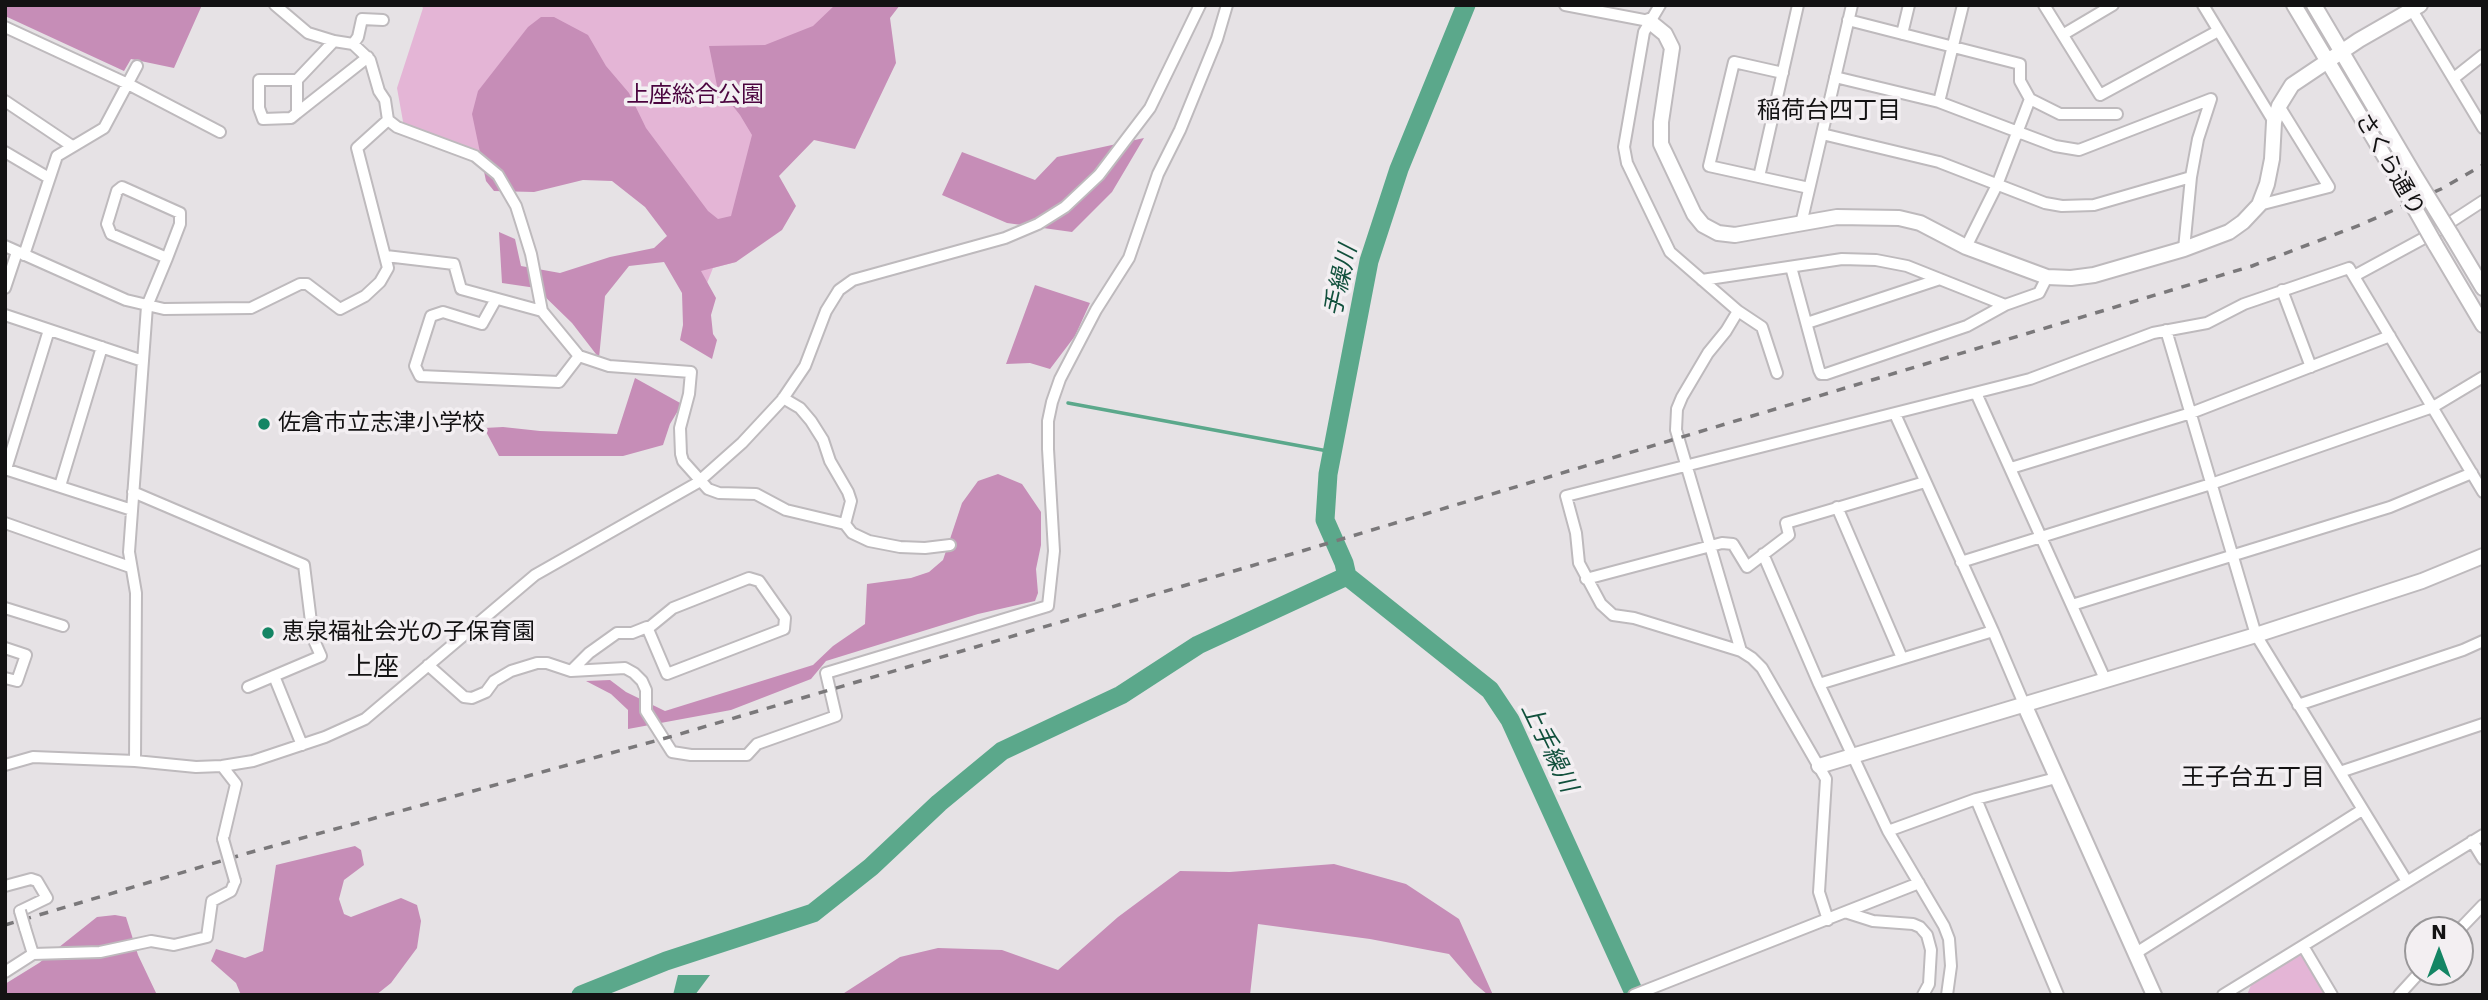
<!DOCTYPE html>
<meta charset="utf-8">
<style>
body{margin:0}
#map{position:relative;width:2488px;height:1000px;overflow:hidden;background:#e6e2e5;font-family:"DejaVu Sans",sans-serif}
canvas{display:block}
.frame{position:absolute;inset:0;border:7px solid #131213;pointer-events:none}
.north{position:absolute;left:2404px;top:916px;width:70px;height:70px;box-sizing:border-box;background:#f3eff2;border:2px solid #999799;border-radius:50%;rotate:0deg;font-size:19px;font-weight:700;line-height:28px;text-align:center;color:#131213}
.north::after{content:'';display:block;margin:auto;width:24px;height:32px;background:#148564;clip-path:polygon(50% 0,100% 100%,50% 72%,0 100%)}
</style>
<div id="map">
<canvas width="2488" height="1000"></canvas>
<div class="frame"></div>
<div class="north">N</div>
</div>
<script>
const ctx = document.querySelector('canvas').getContext('2d');
ctx.lineJoin = 'round';
function paint(path, color) { ctx.fillStyle = color; ctx.fill(path, 'evenodd'); }
const toPath = rows => new Path2D(rows.map(r => 'M' + r).join(''));
function trace(path, color, width, dash) { ctx.strokeStyle = color; ctx.lineWidth = width; ctx.lineCap = dash ? 'butt' : 'round'; ctx.setLineDash(dash || []); ctx.stroke(path); }
function drawText(font, color, halo, rows, align = 'center') {
  ctx.font = font + ' "DejaVu Sans","Noto Sans JP",sans-serif'; ctx.lineWidth = 7; ctx.setLineDash([]); ctx.textBaseline = 'middle'; ctx.strokeStyle = halo; ctx.fillStyle = color; for (const [text, x, y, turn = 0] of rows) {
    ctx.save(); ctx.translate(x, y); ctx.rotate((+turn || 0) * Math.PI / 180); ctx.textAlign = isNaN(turn) ? turn : align; if (halo) ctx.strokeText(text, 0, 0); ctx.fillText(text, 0, 0); ctx.restore();
  }
}
paint(toPath([
 [421,5,861,5,774,144,771,227,736,262,713,268,707,283,655,197,621,148,490,166,404,127,397,88,423,8],
 [2298,954,2304,956,2329,995,2247,995,2251,985]
]), '#e4b5d6');
paint(toPath([
 [5,5,124,6,202,5,174,68,131,59,124,71,5,16],
 [835,5,900,5,890,18,896,63,855,149,814,140,779,176,796,206,782,230,736,262,701,271,716,298,711,315,713,334,717,340,712,359,680,340,683,325,682,293,664,262,629,266,605,296,599,358,572,323,536,288,502,283,499,232,515,239,521,266,560,273,610,257,654,248,667,236,645,207,612,181,583,180,534,192,494,191,486,181,472,114,478,91,528,27,541,17,554,17,588,35,606,66,629,93,646,128,708,211,718,219,731,216,752,135,740,115,717,86,709,46,765,45,813,26],
 [1144,138,1112,192,1072,232,1007,223,942,195,962,152,1035,180,1057,157],
 [1035,285,1090,303,1075,336,1050,369,1030,363,1006,364],
 [635,378,682,404,670,424,663,445,623,456,499,456,484,428,503,427,540,431,617,434],
 [998,474,1022,484,1041,512,1041,545,1036,569,1038,593,1035,601,978,614,826,661,811,679,731,710,628,729,628,710,611,694,586,681,610,680,626,692,665,711,813,665,833,646,865,624,867,584,911,578,929,572,943,560,962,503,978,481],
 [355,846,361,850,364,865,344,880,339,899,344,914,351,917,401,898,417,905,421,921,417,948,391,983,376,995,241,995,236,983,211,961,216,949,245,958,263,951,276,865],
 [1334,864,1406,884,1459,919,1493,995,1488,995,1474,983,1449,954,1370,939,1258,924,1250,995,841,995,900,957,938,948,1002,950,1058,970,1118,917,1180,871,1230,872],
 [115,915,126,917,138,955,157,995,5,995,5,984,39,963,97,917]
]), '#c68db7');
paint(toPath([
 [678,975,710,975,695,995,673,995]
]), '#5ba88b');
trace(toPath([
 [1068,403,1333,452]
]), '#5ba88b', 3.5);
trace(toPath([
 [1347,576,1344,563,1325,520,1328,474,1369,261,1399,169,1466,5],
 [1347,576,1490,690,1510,720,1635,995],
 [581,995,666,961,813,913,871,867,939,803,1002,751,1121,695,1198,645,1347,576]
]), '#5ba88b', 19);
const minor = toPath([
 [275,5,308,33,334,41,353,44,370,60,379,91,385,100,388,120,397,127,475,156,498,175,516,206,522,225,531,254,542,311,579,356,609,366,691,372,689,394,680,428,681,454,683,461,708,489,719,493,756,494,786,510,845,524,852,533,869,541,900,547,925,548,950,545],
 [1565,5,1649,21],
 [1660,5,1644,32,1624,147,1627,163,1670,252,1738,311,1762,327,1777,373],
 [2044,5,2100,95,2218,31],
 [2203,5,2274,122],
 [2409,5,2483,128],
 [1848,20,2020,64,2020,81,2030,99,2060,114,2117,114],
 [5,27,128,84,220,132],
 [1902,34,1909,5],
 [2064,34,2113,5],
 [353,44,358,37,362,19,383,20],
 [1783,73,1734,62,1709,166,1809,188],
 [1835,77,1939,102,2055,146,2079,150,2211,99,2198,139,2191,177,2184,249],
 [2454,78,2483,55],
 [297,80,334,41],
 [5,101,72,146],
 [1939,102,1963,5],
 [297,113,297,80,259,80,259,108,263,119,291,118,297,113,368,57],
 [1822,134,1939,162,2045,203,2062,206,2094,205,2191,177],
 [5,152,49,178],
 [1759,177,1798,5],
 [2259,205,2329,187,2279,106],
 [1801,224,1852,5],
 [5,246,126,300,164,309,251,308,300,284,307,284,340,309,365,296,380,282,388,268,357,148,388,120],
 [1966,247,1997,185,2030,99],
 [24,255,57,156,104,128,137,66],
 [386,256,454,264,461,289,542,311],
 [1791,267,1819,370,1821,374,1826,374,1967,326,2005,305,2039,293,2047,277],
 [2356,275,2437,231,2483,201],
 [1702,280,1842,259,1876,260,1907,266,2005,305],
 [5,288,17,252],
 [2282,290,2311,367],
 [496,299,482,324,443,312,431,316,415,366,420,376,559,382,579,356],
 [1738,311,1726,331,1708,353,1682,397,1677,409,1676,430,1741,651],
 [5,315,143,361],
 [1807,323,1940,279],
 [2166,330,2256,635,2406,880],
 [1976,393,2105,679],
 [783,398,800,408,811,421,823,440,830,461,848,492,851,501,845,524],
 [1895,414,1993,631,2024,704],
 [2011,468,2191,413,2390,336],
 [5,469,132,510],
 [6,469,49,330],
 [60,486,102,347],
 [133,492,304,565,313,638,321,656,248,687],
 [1837,507,1902,658],
 [5,523,130,567],
 [1763,554,1819,684,1888,831,1944,926,1949,939,1951,966,1947,995],
 [1961,562,2211,484,2433,407,2483,377],
 [1586,579,1722,543,1733,544,1747,567,1789,535,1786,523,1925,482],
 [2072,605,2390,507,2472,473],
 [5,608,63,626],
 [5,648,26,655,17,681,5,678],
 [428,665,464,697,472,698,486,692,494,681,511,671,537,663,547,663,571,671,625,668,634,673,642,681,646,690,646,711,672,752,691,755,747,755,757,744,836,716,826,673,1048,606,1054,551,1048,449,1048,421,1052,402,1060,379,1096,310,1129,258,1158,174,1180,130,1217,39,1227,5],
 [571,671,589,653,617,633,632,633,647,627,651,626,673,608,749,578,759,581,785,618,784,629,667,674,647,627],
 [274,676,302,745],
 [1819,684,1993,631],
 [2298,705,2463,650,2483,641],
 [135,761,136,593,129,552,147,306,167,258,180,224,180,213,122,187,117,191,107,224,111,234,167,258],
 [5,765,33,757,135,761,196,767,222,766,253,761,325,737,365,719,535,575,697,483,742,443,782,400,805,366,826,311,839,290,853,280,1005,238,1038,224,1065,207,1099,175,1150,108,1200,5],
 [222,766,236,784,223,839],
 [2340,772,2483,724],
 [1976,799,2058,995],
 [1888,831,1976,799,2056,778],
 [2472,841,2483,859],
 [5,886,31,879,37,881,47,898,20,911],
 [1848,913,1873,921,1913,924,1920,927,1927,935,1931,950,1929,984,1923,995],
 [1828,920,1819,892,1826,779,1762,668,1752,658,1741,651,1634,618,1613,615,1601,604,1579,563,1576,533,1566,496,2030,379,2153,333,2207,323,2244,304,2349,268,2483,492],
 [25,928,33,954],
 [2459,930,2483,905],
 [2303,946,2332,995],
 [2136,953,2362,810],
 [5,972,33,954,100,952,151,941,174,945,207,937,212,901,231,891,235,881],
 [1634,995,1919,883],
 [2223,995,2483,835],
 [2399,995,2420,972]
]);
const tertiary = toPath([
 [2294,5,2401,184],
 [2314,5,2415,176],
 [1649,21,1665,34,1672,48,1661,122,1661,144,1694,214,1703,225,1718,233,1735,235,1837,217,1899,218,1920,223,1966,247,2047,277,2071,278,2094,275,2184,249,2229,232,2243,222,2259,205,2267,184,2272,159,2274,122,2279,106,2292,85,2359,40,2420,5],
 [2452,236,2483,288],
 [2435,244,2483,325],
 [2024,704,2154,995],
 [1819,766,2256,635,2422,581,2483,556]
]);
trace(minor, '#bebabd', 14);
trace(tertiary, '#bebabd', 18);
trace(minor, '#fff', 10);
trace(tertiary, '#fff', 14);
trace(toPath([
 [5,925,248,853,673,736,1302,551,2252,266,2360,225,2441,189,2483,165]
]), '#7a787a', 3.5, [9, 9]);
const minorBridge = toPath([
 [223,839,235,881],
 [20,911,25,928]
]);
const tertiaryBridge = toPath([
 [2415,176,2452,236],
 [2401,184,2435,244]
]);
trace(minorBridge, '#bebabd', 14, []);
trace(tertiaryBridge, '#bebabd', 18, []);
trace(minorBridge, '#fff', 10);
trace(tertiaryBridge, '#fff', 14);
for (const [x, y, r, color] of [
 [264,424,7,"#148564"],
 [268,633,7,"#148564"]
]) { const dot = new Path2D(); dot.arc(x, y, r, 0, 2 * Math.PI); ctx.fillStyle = color; ctx.fill(dot); trace(dot, '#f3eff2', 2.5); }
drawText('23px', '#4b043f', '#f3eff2', [
 ["上座総合公園",695,96]
]);
drawText('23px', '#131213', '#f3eff2', [
 ["さくら通り",2389,165,60]
]);
drawText('23px', '#131213', '#f3eff2', [
 ["佐倉市立志津小学校",278,424],
 ["恵泉福祉会光の子保育園",282,633]
], 'left');
drawText('24px', '#131213', '#f3eff2', [
 ["稲荷台四丁目",1829,112],
 ["王子台五丁目",2253,779]
]);
drawText('italic 24px', '#11503c', '#f3eff2', [
 ["手繰川",1342,281,-77],
 ["上手繰川",1548,748,64]
]);
drawText('26px', '#131213', '#f3eff2', [
 ["上座",373,668]
]);
</script>
